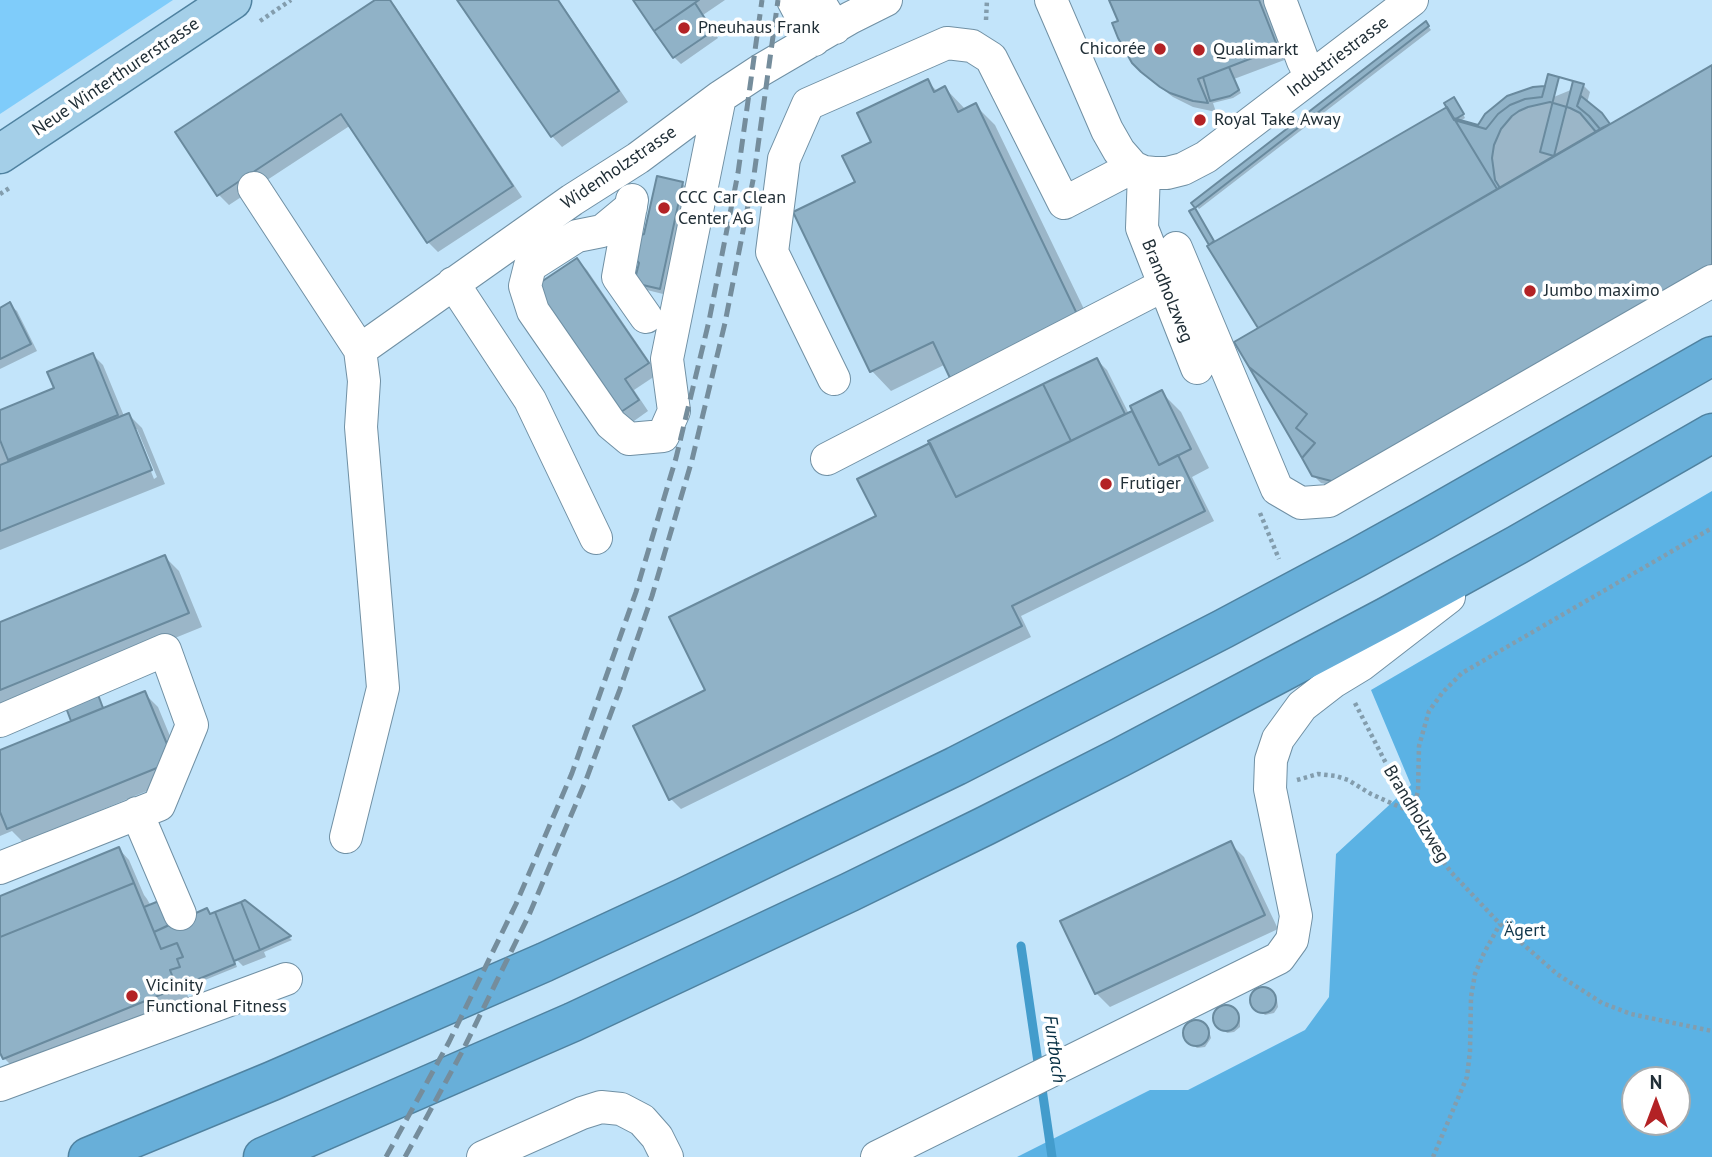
<!DOCTYPE html>
<meta charset="utf-8">
<style>
body{margin:0}
#map{position:relative;width:1712px;height:1157px;overflow:hidden;background:#c2e4fa;font-family:"PT Sans",sans-serif}
canvas{display:block}
.north{position:absolute;left:1621px;top:1066px;width:70px;height:70px;box-sizing:border-box;background:#fff;border:2px solid #a6acaf;border-radius:50%;rotate:0deg;font-size:19px;font-weight:700;line-height:28px;text-align:center;color:#212f37}
.north::after{content:'';display:block;margin:auto;width:24px;height:32px;background:#b32225;clip-path:polygon(50% 0,100% 100%,50% 72%,0 100%)}
</style>
<div id="map">
<canvas width="1712" height="1157"></canvas>
<div class="north">N</div>
</div>
<script>
const ctx = document.querySelector('canvas').getContext('2d');
ctx.lineJoin = 'round';
function paint(path, color) { ctx.fillStyle = color; ctx.fill(path, 'evenodd'); }
const toPath = rows => new Path2D(rows.map(r => 'M' + r).join(''));
function trace(path, color, width, dash) { ctx.strokeStyle = color; ctx.lineWidth = width; ctx.lineCap = dash ? 'butt' : 'round'; ctx.setLineDash(dash || []); ctx.stroke(path); }
function drawText(font, color, halo, rows, align = 'center') {
  ctx.font = font + ' "PT Sans",sans-serif'; ctx.lineWidth = 7; ctx.setLineDash([]); ctx.textBaseline = 'middle'; ctx.strokeStyle = halo; ctx.fillStyle = color; for (const [text, x, y, turn = 0] of rows) {
    ctx.save(); ctx.translate(x, y); ctx.rotate((+turn || 0) * Math.PI / 180); ctx.textAlign = isNaN(turn) ? turn : align; if (halo) ctx.strokeText(text, 0, 0); ctx.fillText(text, 0, 0); ctx.restore();
  }
}
paint(toPath([
 [0,0,173,0,0,114]
]), '#7fccfa');
paint(toPath([
 [1712,491,1712,1157,1017,1157,1150,1090,1188,1090,1305,1030,1329,997,1336,854,1411,785,1371,690],
 [1635,1080,1677,1080,1677,1122,1635,1122]
]), '#5bb2e4');
paint(toPath([
 [378,0,389,0,395,6,522,197,438,252,428,242,351,125,229,205,219,195,178,133],
 [459,0,559,0,628,102,562,147,552,136],
 [636,0,725,0,703,15,718,38,681,64,674,57],
 [1111,0,1264,0,1287,59,1234,79,1241,93,1233,98,1213,103,1216,112,1193,107,1173,97,1153,82,1142,71],
 [1428,26,1431,30,1199,209,1194,203],
 [1712,68,1347,489,1321,483,1313,475,1260,329,1192,212,1195,210,1198,213,1215,243,1457,102,1465,118,1457,123,1478,128,1583,85,1590,92,1587,103,1604,118,1610,126],
 [927,81,938,92,945,88,966,110,975,105,995,125,1097,336,946,364,891,391,872,371,795,213,857,183,873,142],
 [682,183,689,190,667,295,643,289,636,283,645,235],
 [577,260,587,270,658,374,634,390,648,411,627,426,616,415],
 [10,305,17,311,37,351,0,369,0,310],
 [93,355,103,365,124,416,129,415,142,428,165,484,0,550,0,411,56,389],
 [134,429,137,429,157,477,154,479],
 [1097,360,1107,370,1129,414,1131,413,1137,418,1161,392,1181,412,1209,468,1192,477,1214,521,1021,616,1031,637,681,809,671,799,708,690,878,516],
 [165,557,179,571,202,627,0,709,0,624],
 [144,693,158,707,186,775,23,842,12,831,0,836,0,752,75,721,73,720,96,694,104,709],
 [1230,843,1244,857,1278,929,1110,1007,1096,993],
 [119,849,129,860,144,895,147,899,151,906,159,903,170,926,207,910,211,916,245,902,292,940,264,952,266,957,243,966,233,956,237,967,185,988,190,1002,18,1072,4,1058,0,1048,0,898],
 [1265,989,1277,1000,1278,1007,1274,1013,1265,1015,1252,1003,1253,996,1258,990],
 [1223,1008,1230,1008,1240,1017,1240,1027,1234,1032,1227,1033,1216,1021,1216,1014],
 [1192,1022,1203,1024,1209,1031,1211,1038,1205,1047,1197,1048,1187,1040,1185,1033,1187,1026]
]), '#0003');
trace(toPath([
 [1021,946,1039,1069],
 [1041,1082,1052,1157]
]), '#439ccc', 9);
const building = toPath([
 [375,0,390,0,513,186,427,243,341,114,217,196,175,132,375,0],
 [457,0,558,0,619,91,551,137,457,0],
 [633,0,699,0,654,31,633,0],
 [1109,0,1259,0,1278,48,1198,79,1208,103,1193,101,1170,93,1160,87,1141,72,1132,63,1118,38,1112,23,1118,21,1109,0],
 [695,3,713,31,673,58,654,31,695,3],
 [1426,21,1429,26,1195,208,1191,203,1426,21],
 [1712,65,1712,266,1339,483,1312,476,1302,458,1315,443,1296,428,1307,414,1249,367,1234,342,1712,65],
 [1229,67,1239,90,1230,96,1210,101,1203,77,1229,67],
 [1548,74,1584,84,1577,106,1589,116,1600,129,1497,189,1455,120,1486,129,1498,114,1510,105,1525,99,1542,97,1548,74],
 [1559,77,1573,81,1554,156,1540,152,1559,77],
 [928,79,934,92,945,86,958,112,976,103,1078,316,950,378,933,342,870,372,793,212,855,182,842,156,871,142,857,113,928,79],
 [1545,86,1542,97,1525,99,1510,105,1498,114,1486,129,1454,120,1453,118,1478,125,1485,114,1507,96,1533,87,1545,86],
 [1581,96,1602,113,1610,124,1600,129,1589,116,1577,106,1581,96],
 [1454,97,1464,114,1454,120,1444,103,1454,97],
 [1550,102,1570,108,1580,113,1596,132,1500,188,1495,180,1492,158,1494,145,1501,129,1512,116,1519,111,1528,107,1550,102],
 [1447,107,1497,189,1258,328,1207,246,1447,107],
 [657,176,683,182,660,289,634,283,639,263,632,255,636,237,644,234,657,176],
 [1195,208,1214,241,1209,245,1189,211,1195,208],
 [577,258,649,363,625,379,639,400,615,416,535,286,577,258],
 [10,302,31,344,0,359,0,308,10,302],
 [93,353,118,415,8,460,0,440,0,410,54,388,47,372,93,353],
 [1097,358,1125,414,1071,441,1043,384,1097,358],
 [1249,367,1307,414,1296,428,1315,443,1302,458,1249,367],
 [1043,384,1071,441,956,497,928,441,1043,384],
 [1162,390,1191,449,1159,465,1130,406,1162,390],
 [1132,411,1159,465,1178,455,1205,511,1012,606,1022,626,669,800,633,726,705,690,669,617,876,516,857,479,930,443,956,497,1132,411],
 [129,413,152,470,0,531,0,465,129,413],
 [165,555,189,613,0,690,0,622,165,555],
 [145,691,174,761,7,829,0,812,0,750,145,691],
 [97,692,103,708,71,721,65,705,97,692],
 [1231,841,1265,915,1095,994,1060,921,1231,841],
 [119,847,134,883,0,937,0,896,119,847],
 [134,883,161,949,177,943,183,957,177,959,180,967,170,970,177,988,3,1059,0,1053,0,937,134,883],
 [245,900,291,936,260,950,241,902,245,900],
 [159,901,169,925,154,932,144,907,159,901],
 [241,902,260,950,234,961,215,912,241,902],
 [207,908,210,914,215,912,235,964,177,988,170,970,180,967,177,959,183,957,177,943,161,949,154,932,207,908],
 '1250 1000a13 13 0 1 1 26 0a13 13 0 1 1-26 0Z',
 '1213 1018a13 13 0 1 1 26 0a13 13 0 1 1-26 0Z',
 '1183 1033a13 13 0 1 1 26 0a13 13 0 1 1-26 0Z'
]);
paint(building, '#90b2c7');
trace(building, '#698a9e', 2);
const minor = toPath([
 [793,0,814,40],
 [818,0,835,28],
 [1051,0,1107,130,1119,151,1133,167,1144,172,1154,173,1167,173,1183,169,1206,157,1412,0],
 [1280,0,1303,61,1311,77],
 [1144,172,1142,228,1197,368],
 [254,188,360,350,364,381,361,427,383,688,346,837],
 [632,200,618,277,646,317],
 [631,207,602,231,577,236,530,266,525,286,533,311,611,424,629,439,663,436,674,411,667,359,720,97],
 [1176,248,1277,489,1301,503,1329,501,1712,281],
 [453,283,530,400,596,538],
 [360,350,572,200,638,158,720,97,761,70,850,18,886,0],
 [834,379,772,252,784,159,808,104,947,43,972,46,991,58,1064,203,1133,167],
 [827,459,1164,285],
 [0,721,165,650,192,725,159,805,0,868],
 [137,813,180,914],
 [0,1085,286,979],
 [483,1157,582,1113,601,1107,621,1109,642,1120,657,1137,667,1157],
 [877,1157,1279,958,1292,940,1296,916,1270,789,1271,760,1278,739,1302,706,1333,682,1361,665,1449,597]
]);
const major = toPath([
 [0,154,232,0]
]);
const highway = toPath([
 [88,1157,272,1081,545,962,685,897,956,766,1223,629,1356,558,1423,521,1712,356],
 [263,1157,573,1022,850,892,985,826,1119,758,1388,616,1517,545,1712,433]
]);
trace(minor, '#7090a4', 34);
trace(major, '#4f82a0', 41);
trace(highway, '#4f82a0', 41);
trace(toPath([
 [986,20,987,0],
 [260,21,291,0],
 [0,194,11,187],
 [1260,513,1279,559],
 [1355,703,1411,812,1429,843,1451,872,1500,924,1557,974,1602,1003,1631,1014,1712,1031],
 [1297,780,1318,774,1336,776,1348,780,1371,794,1411,812,1418,792,1419,746,1429,711,1443,692,1462,673,1712,528],
 [1433,1157,1467,1077,1470,1051,1471,997,1475,974,1484,953,1500,924]
]), '#839dad', 4.5, [3.5, 3.5]);
trace(minor, '#fff', 32);
trace(major, '#a4cfe8', 38);
trace(highway, '#68afd9', 38);
trace(toPath([
 [386,1157,449,1042,516,904,572,773,636,592,676,458,709,321,738,173,762,0],
 [405,1157,463,1050,529,915,586,780,620,689,652,596,692,460,725,323,754,175,778,0]
]), '#758d9c', 5, [14, 7]);
for (const [x, y, r, color] of [
 [684,28,7,"#b32225"],
 [1160,49,7,"#b32225"],
 [1199,50,7,"#b32225"],
 [1200,120,7,"#b32225"],
 [664,208,7,"#b32225"],
 [1530,291,7,"#b32225"],
 [1106,484,7,"#b32225"],
 [132,996,7,"#b32225"]
]) { const dot = new Path2D(); dot.arc(x, y, r, 0, 2 * Math.PI); ctx.fillStyle = color; ctx.fill(dot); trace(dot, '#fff', 2.5); }
drawText('18px', '#212f37', '#fff', [
 ["Pneuhaus Frank",698,28],
 ["Chicorée",1146,49,"right"],
 ["Qualimarkt",1213,50],
 ["Royal Take Away",1214,120],
 ["CCC Car Clean",678,198],
 ["Center AG",678,219],
 ["Jumbo maximo",1544,291],
 ["Frutiger",1120,484],
 ["Vicinity",146,986],
 ["Functional Fitness",146,1007]
], 'left');
drawText('18px', '#212f37', '#fff', [
 ["Industriestrasse",1338,57,-37],
 ["Neue Winterthurerstrasse",116,77,-34],
 ["Widenholzstrasse",619,168,-34],
 ["Brandholzweg",1167,291,68],
 ["Brandholzweg",1416,814,59]
]);
drawText('18px', '#11374c', '#fff', [
 ["Ägert",1525,931]
]);
drawText('italic 19px', '#062f43', '#fff', [
 ["Furtbach",1054,1049,82]
]);
</script>
